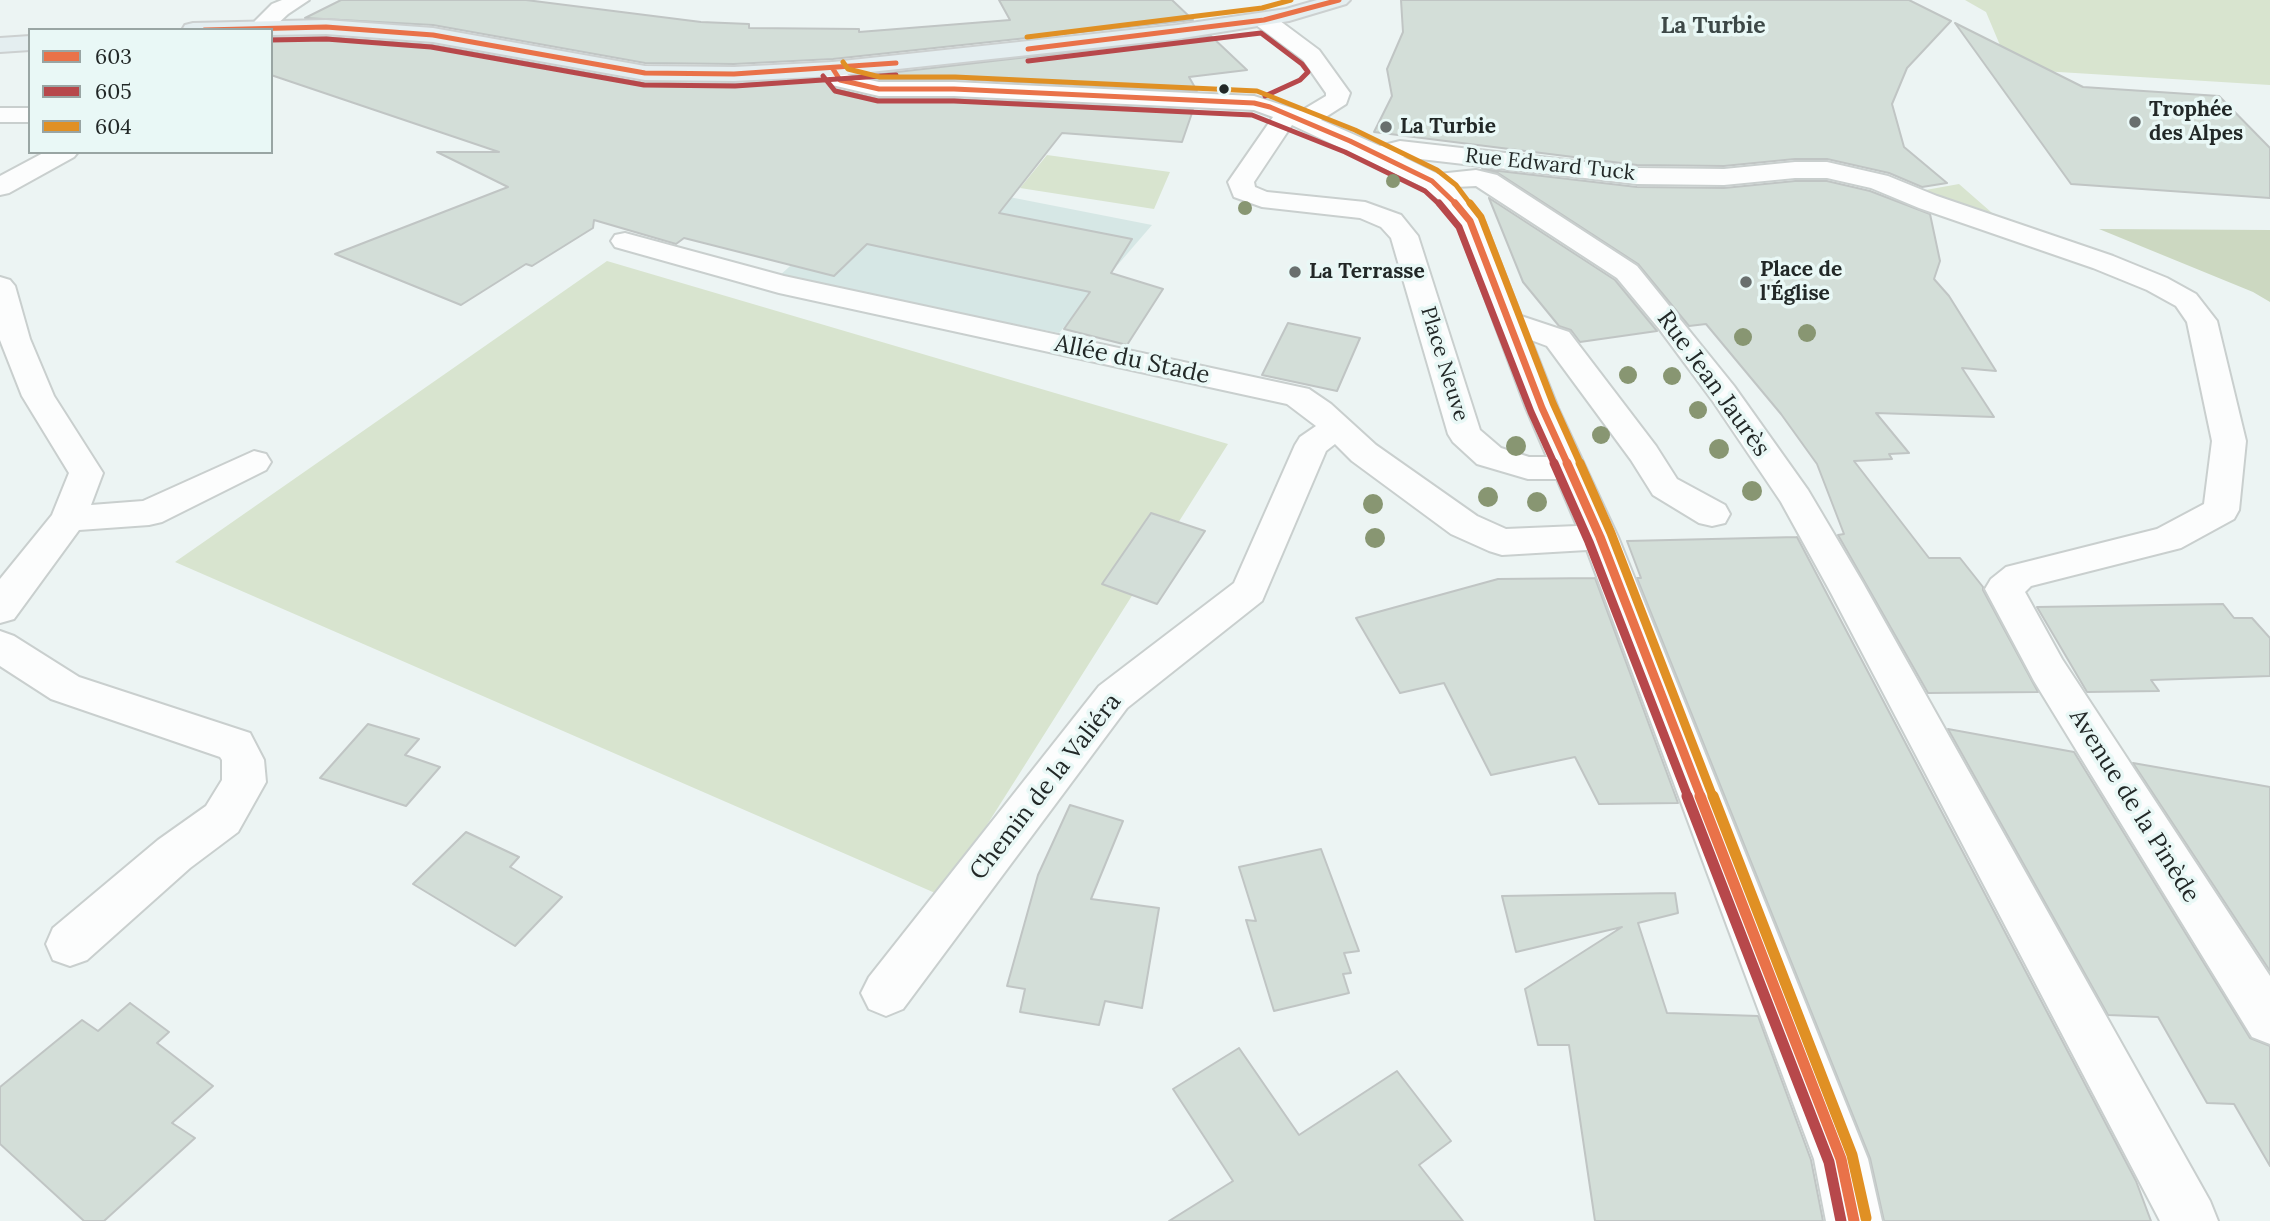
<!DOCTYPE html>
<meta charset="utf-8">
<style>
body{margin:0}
#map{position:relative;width:2270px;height:1221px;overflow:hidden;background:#ecf4f3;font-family:Lora,serif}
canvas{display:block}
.legend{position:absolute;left:28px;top:28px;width:245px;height:126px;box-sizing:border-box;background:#e9f8f6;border:2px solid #99a5a3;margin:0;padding:9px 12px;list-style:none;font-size:21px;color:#222827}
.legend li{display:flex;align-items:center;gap:14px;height:35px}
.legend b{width:35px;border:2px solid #99a5a3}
</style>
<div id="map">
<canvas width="2270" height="1221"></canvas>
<ul class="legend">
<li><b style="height:9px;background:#e97249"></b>603</li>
<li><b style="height:9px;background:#b7484b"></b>605</li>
<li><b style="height:9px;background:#e09024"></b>604</li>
</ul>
</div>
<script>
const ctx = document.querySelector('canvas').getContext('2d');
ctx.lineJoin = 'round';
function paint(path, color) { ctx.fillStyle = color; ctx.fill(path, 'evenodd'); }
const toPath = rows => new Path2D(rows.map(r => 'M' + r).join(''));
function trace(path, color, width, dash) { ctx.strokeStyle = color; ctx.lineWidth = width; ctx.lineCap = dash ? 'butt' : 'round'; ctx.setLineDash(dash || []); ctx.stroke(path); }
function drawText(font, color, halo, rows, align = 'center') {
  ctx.font = font + ' Lora,serif'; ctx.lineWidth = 7; ctx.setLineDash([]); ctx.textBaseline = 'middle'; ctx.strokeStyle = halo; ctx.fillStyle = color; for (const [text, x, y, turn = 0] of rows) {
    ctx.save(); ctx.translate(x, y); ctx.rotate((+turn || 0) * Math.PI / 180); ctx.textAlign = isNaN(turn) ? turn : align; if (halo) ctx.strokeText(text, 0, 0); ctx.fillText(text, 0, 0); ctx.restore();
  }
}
paint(toPath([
 [892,174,1152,225,1059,333,778,277]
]), '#d6e7e5');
paint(toPath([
 [1965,0,2270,0,2270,85,2010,69,1986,12],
 [1047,155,1170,172,1154,209,1020,188],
 [1959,184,1999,219,1920,191],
 [607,261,1228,444,942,896,175,562]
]), '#d8e4cf');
paint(toPath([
 [2099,229,2270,230,2270,302,2253,292]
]), '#ccd8c1');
const building = toPath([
 [341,0,526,0,701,22,749,24,749,28,859,29,859,32,1010,20,999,0,1172,0,1193,20,833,59,734,64,645,63,433,25,305,18,341,0],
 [1401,0,1909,0,1951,21,1907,68,1892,104,1904,147,1947,183,1922,187,1889,173,1827,159,1795,159,1724,166,1637,165,1374,132,1392,96,1387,69,1403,32,1401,0],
 [1955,23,2083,87,2219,96,2270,148,2270,198,2071,184,1955,23],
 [1211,36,1247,70,1189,77,1197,91,954,79,879,79,862,76,1211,36],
 [326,37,433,45,645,83,734,84,825,79,831,88,879,99,954,99,1193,110,1182,142,1062,133,999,213,1132,239,1111,273,1163,289,1127,345,1064,329,1090,292,867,244,834,276,684,238,676,244,594,220,593,228,532,266,526,264,461,305,335,254,508,187,437,152,499,152,271,75,271,38,326,37],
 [1482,169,1637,187,1724,188,1795,181,1827,181,1870,191,1930,214,1940,261,1934,279,1949,296,1996,371,1962,368,1994,417,1876,413,1909,453,1889,454,1892,459,1854,461,1929,558,1960,558,1983,587,1983,590,2038,692,1928,693,1838,535,1844,534,1817,464,1781,414,1706,324,1689,326,1638,264,1498,173,1482,169],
 [1489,198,1615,280,1657,331,1580,342,1571,330,1559,326,1523,282,1489,198],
 [1288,323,1360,338,1337,391,1262,375,1288,323],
 [1151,513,1205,531,1157,604,1102,584,1151,513],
 [1797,537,2136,1181,2151,1221,1884,1221,1870,1158,1637,578,1641,578,1627,541,1797,537],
 [1595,578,1678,803,1599,804,1575,757,1491,775,1444,683,1400,693,1356,618,1498,579,1595,578],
 [2223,604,2234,618,2252,618,2270,638,2270,676,2151,680,2159,691,2087,692,2037,607,2223,604],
 [368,724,419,739,405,755,440,767,406,806,320,778,368,724],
 [1948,729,2074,752,2250,1038,2270,1046,2270,1166,2234,1104,2207,1103,2158,1017,2108,1015,1948,729],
 [2133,763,2270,787,2270,971,2133,763],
 [1070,805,1123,821,1091,899,1159,908,1142,1008,1105,1001,1099,1025,1020,1012,1025,989,1007,986,1038,875,1070,805],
 [466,832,519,857,510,867,562,897,515,946,413,884,466,832],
 [1321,849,1359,951,1344,953,1351,973,1343,974,1349,993,1274,1011,1246,920,1256,921,1239,867,1321,849],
 [1675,893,1678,913,1638,923,1667,1013,1758,1016,1811,1160,1823,1221,1595,1221,1569,1045,1538,1045,1525,989,1622,927,1516,952,1502,896,1675,893],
 [130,1003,169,1032,157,1043,213,1086,172,1123,195,1138,104,1221,84,1221,0,1144,0,1087,82,1020,98,1031,130,1003],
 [1239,1048,1299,1135,1397,1071,1451,1141,1419,1165,1463,1221,1169,1221,1233,1181,1173,1089,1239,1048]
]);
paint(building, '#d3ded8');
trace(building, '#c0c5c4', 2);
const minor = toPath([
 [282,0,309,0,288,14,271,30,255,30,252,26,255,21,272,4,282,0],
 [1264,14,1272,15,1319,50,1350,93,1346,104,1321,120,1380,146,1400,141,1637,168,1724,169,1795,162,1827,162,1888,176,1937,196,2113,256,2167,278,2196,294,2217,321,2246,441,2239,510,2234,519,2181,548,2031,586,2025,592,2062,659,2270,976,2270,1044,2252,1037,2034,681,1985,589,1991,579,2006,567,2157,529,2204,504,2212,441,2187,322,2176,306,2147,290,2093,268,1919,208,1871,188,1827,178,1795,178,1724,185,1637,184,1403,157,1438,174,1476,170,1497,175,1637,266,1734,386,1808,490,1863,583,2210,1201,2218,1221,2160,1221,1831,593,1781,502,1712,400,1660,330,1617,278,1476,186,1455,187,1484,221,1521,316,1569,332,1656,446,1677,479,1725,505,1730,514,1725,523,1712,526,1699,523,1653,495,1631,460,1547,346,1531,340,1558,408,1618,537,1868,1159,1882,1221,1826,1221,1814,1159,1587,550,1502,555,1489,551,1451,534,1352,461,1335,444,1326,451,1262,601,1127,708,903,1009,886,1016,869,1009,861,993,869,977,1099,686,1234,583,1295,445,1300,437,1316,426,1287,404,779,293,615,247,611,241,615,235,625,233,784,276,1309,389,1331,404,1376,445,1477,516,1506,529,1577,526,1557,479,1528,479,1477,464,1453,442,1448,434,1391,238,1381,227,1360,218,1262,207,1234,197,1228,182,1273,117,1254,110,954,96,879,96,832,85,821,69,825,64,833,62,841,64,848,75,879,82,954,82,1254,96,1301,111,1326,96,1326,93,1303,60,1256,25,1253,20,1256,15,1264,14],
 [1292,125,1423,187,1438,199,1457,223,1526,408,1547,457,1529,457,1501,448,1480,430,1418,236,1401,215,1365,202,1267,192,1255,187,1254,182,1292,125],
 [0,108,30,108,30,122,0,122,0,108],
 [45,152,78,152,74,157,9,193,0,195,0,176,45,152],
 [0,277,10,280,15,286,30,339,54,396,103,473,91,505,143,501,254,451,266,454,271,462,266,470,162,522,149,525,79,530,14,619,0,623,0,579,52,515,69,473,22,396,0,340,0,277],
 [0,631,14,636,79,677,250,733,264,760,266,782,238,832,190,868,87,960,70,966,53,960,46,944,53,928,158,840,206,806,222,780,222,760,220,757,51,699,0,666,0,631]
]);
const major = toPath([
 [1317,0,1350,0,1346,4,1289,21,1177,39,833,76,734,81,645,80,433,42,326,34,271,35,271,30,182,30,185,25,193,23,326,20,433,28,645,66,734,67,833,62,1177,25,1286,9,1317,0],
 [30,36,30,50,0,52,0,38,30,36]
]);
trace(minor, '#c9cfce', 4);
trace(major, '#ccd0d0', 4);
paint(minor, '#fcfdfd');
paint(major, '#e4eef0');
trace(toPath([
 [204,30,326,27,433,35,645,73,734,74,896,63],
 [1028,49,1264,20,1339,0],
 [833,69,840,80,879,89,954,89,1254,103,1270,107,1350,141,1432,181,1457,205]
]), '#e97249', 5);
trace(toPath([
 [1455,203,1470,221,1542,408,1568,465]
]), '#e97249', 7);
trace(toPath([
 [1567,463,1600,537,1701,797]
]), '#e97249', 9);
trace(toPath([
 [1700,796,1841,1159,1854,1221]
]), '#e97249', 11);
trace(toPath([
 [271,40,326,39,431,47,644,85,735,86,896,75],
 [1028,61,1261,33,1302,64,1308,72,1300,80,1265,96],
 [823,76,835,91,878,101,954,101,1252,115,1345,152,1425,191,1440,205]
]), '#b7484b', 5);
trace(toPath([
 [1439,203,1459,227,1531,412,1555,465]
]), '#b7484b', 7);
trace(toPath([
 [1554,463,1589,542,1688,797]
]), '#b7484b', 9);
trace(toPath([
 [1687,796,1829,1162,1841,1221]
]), '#b7484b', 11);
trace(toPath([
 [1027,37,1262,8,1291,0],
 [843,62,848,69,880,77,955,77,1257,91,1355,130,1437,170,1456,185,1471,205]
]), '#e09024', 5);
trace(toPath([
 [1470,203,1481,217,1553,403,1581,465]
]), '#e09024', 7);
trace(toPath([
 [1580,463,1611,533,1713,797]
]), '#e09024', 9);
trace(toPath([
 [1713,796,1852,1155,1866,1218]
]), '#e09024', 11);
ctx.fillStyle = '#889672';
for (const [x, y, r] of [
 [1393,181,7],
 [1245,208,7],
 [1807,333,9],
 [1743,337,9],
 [1628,375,9],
 [1672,376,9],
 [1698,410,9],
 [1601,435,9],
 [1516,446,10],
 [1719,449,10],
 [1752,491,10],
 [1488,497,10],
 [1537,502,10],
 [1373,504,10],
 [1375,538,10]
]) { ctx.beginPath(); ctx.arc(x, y, r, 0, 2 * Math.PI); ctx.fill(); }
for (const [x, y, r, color] of [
 [1224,89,6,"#222827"],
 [2135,122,7,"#696f6e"],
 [1386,127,7,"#696f6e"],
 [1295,272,7,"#696f6e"],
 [1746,282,7,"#696f6e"]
]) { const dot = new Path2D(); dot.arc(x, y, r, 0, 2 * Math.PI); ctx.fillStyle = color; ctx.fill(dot); trace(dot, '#e9f8f6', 2.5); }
drawText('bold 21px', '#222827', '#e9f8f6', [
 ["Trophée",2149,110],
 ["des Alpes",2149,134],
 ["La Turbie",1400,127],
 ["Place de",1760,270],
 ["l'Église",1760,294],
 ["La Terrasse",1309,272]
], 'left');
drawText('21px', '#222827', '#e9f8f6', [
 ["Rue Edward Tuck",1550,165,6],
 ["Place Neuve",1444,364,73]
]);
drawText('bold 23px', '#3d4847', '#e9f8f6', [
 ["La Turbie",1713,26]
]);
drawText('24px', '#222827', '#e9f8f6', [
 ["Allée du Stade",1132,360,12],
 ["Rue Jean Jaurès",1713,384,54],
 ["Chemin de la Valiéra",1046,787,-52],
 ["Avenue de la Pinède",2134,806,58]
]);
</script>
